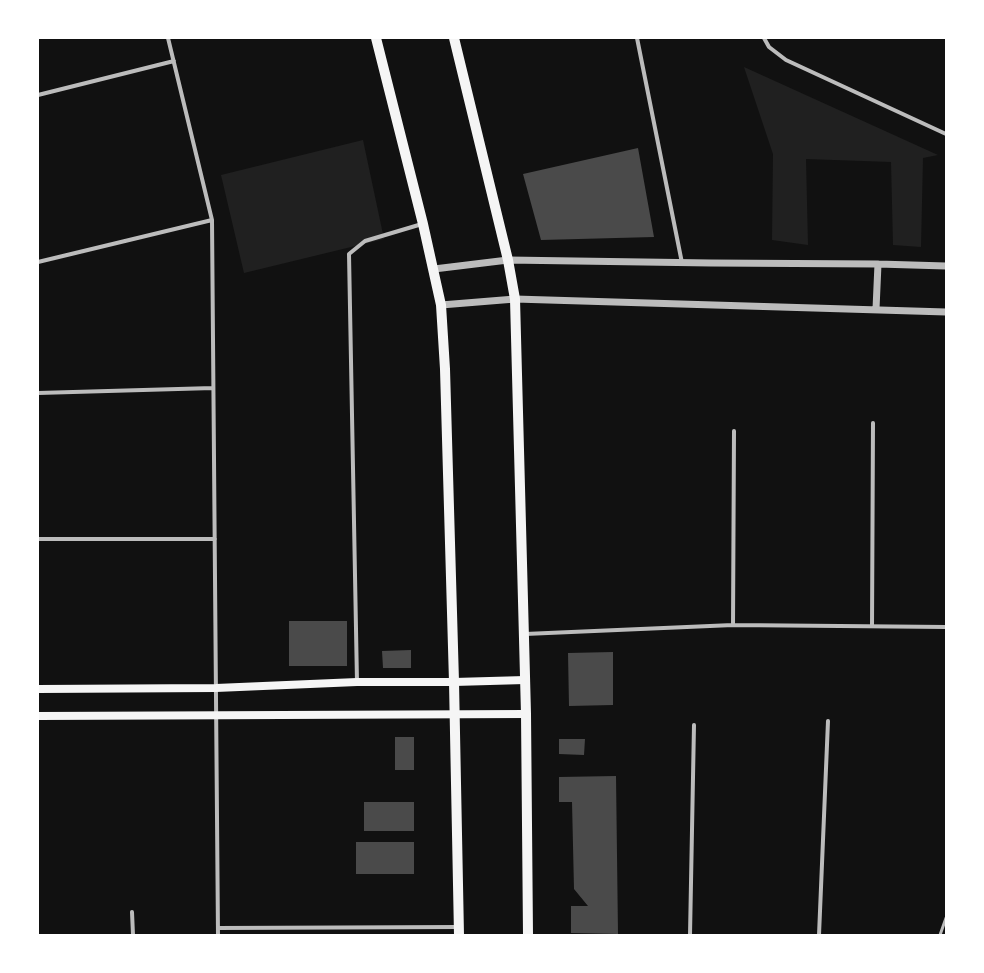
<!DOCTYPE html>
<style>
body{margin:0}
#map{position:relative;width:984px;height:973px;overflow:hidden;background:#111;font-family:Poppins,sans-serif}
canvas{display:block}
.frame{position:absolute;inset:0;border:39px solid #fff;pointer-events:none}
</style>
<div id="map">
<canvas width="984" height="973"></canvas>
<div class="frame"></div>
</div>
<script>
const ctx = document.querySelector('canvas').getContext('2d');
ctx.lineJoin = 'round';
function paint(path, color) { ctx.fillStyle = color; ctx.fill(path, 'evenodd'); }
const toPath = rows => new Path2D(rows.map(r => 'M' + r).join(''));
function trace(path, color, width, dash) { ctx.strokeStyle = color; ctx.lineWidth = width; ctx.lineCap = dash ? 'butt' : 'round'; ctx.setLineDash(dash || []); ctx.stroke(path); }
paint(toPath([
 [744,67,938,155,923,158,921,247,893,245,891,162,806,159,808,245,772,240,773,154],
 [363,140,384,239,244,273,221,175]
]), '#202020');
paint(toPath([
 [638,148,654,237,541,240,523,174],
 [289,621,347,621,347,666,289,666],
 [411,650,411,668,383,668,382,651],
 [613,652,613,705,569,706,568,653],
 [395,737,414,737,414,770,395,770],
 [559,739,585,739,584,755,559,754],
 [616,776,618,934,571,933,571,906,588,906,574,889,572,802,559,802,559,777],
 [364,802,414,802,414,831,364,831],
 [356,842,414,842,414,874,356,874]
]), '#4a4a4a');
trace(toPath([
 [940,935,946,918]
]), '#bcbcbc', 3);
trace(toPath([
 [168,38,212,220,218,935],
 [637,38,682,263],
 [764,38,769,47,786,60,946,134],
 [38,95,174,61],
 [38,262,212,220],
 [38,393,213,388],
 [38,539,215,539],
 [733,625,734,431],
 [872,626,873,423],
 [525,634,733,625,946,627],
 [357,682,349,254,365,241,422,224],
 [132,912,133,935],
 [218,928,458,927],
 [690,935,694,725],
 [819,935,828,721]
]), '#bcbcbc', 4);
trace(toPath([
 [434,269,508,260,711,263,878,264,946,266],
 [441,305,515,299,946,312],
 [876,309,878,264]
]), '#bcbcbc', 7);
trace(toPath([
 [38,689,216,688,357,682,454,682,525,680],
 [38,716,526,714]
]), '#f5f5f5', 8);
trace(toPath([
 [376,38,423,224,441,305,445,369,454,682,459,935],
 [454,38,508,260,515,299,526,714,528,935]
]), '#f5f5f5', 10);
</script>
